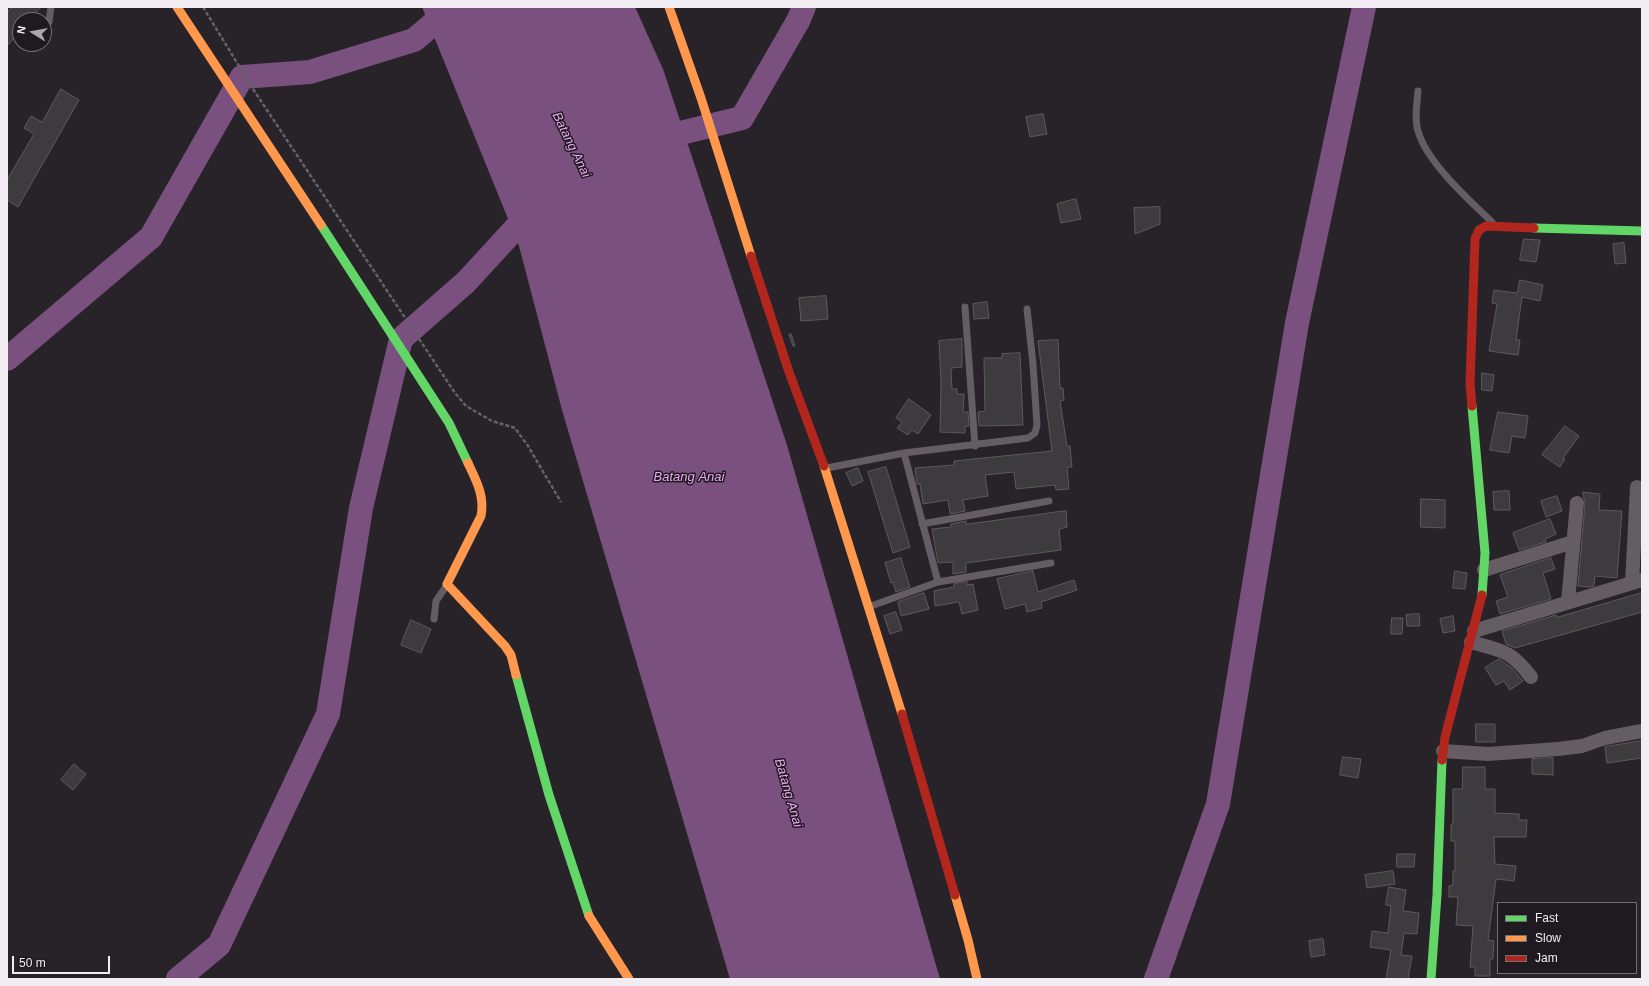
<!DOCTYPE html>
<style>
body{margin:0}
#map{position:relative;width:1649px;height:986px;overflow:hidden;background:#282328;font-family:Arial,sans-serif}
canvas{display:block}
.frame{position:absolute;inset:0;border:8px solid #f1edf2;pointer-events:none}
.legend{position:absolute;left:1497px;top:902px;width:140px;height:72px;box-sizing:border-box;background:#1f1920;border:1px solid #736e74;margin:0;padding:5px 7px;list-style:none;font-size:12px;color:#f1edf2}
.legend li{display:flex;align-items:center;gap:8px;height:20px}
.legend b{width:20px;border:1px solid #736e74}
.north{position:absolute;left:12px;top:12px;width:40px;height:40px;box-sizing:border-box;background:#1f1920;border:1px solid #736e74;border-radius:50%;rotate:281deg;font-size:11px;font-weight:700;line-height:16px;text-align:center;color:#f1edf2}
.north::after{content:'';display:block;margin:auto;width:14px;height:18px;background:#aba6ab;clip-path:polygon(50% 0,100% 100%,50% 72%,0 100%)}
.scale{position:absolute;left:12px;top:956px;width:98px;height:18px;box-sizing:border-box;border:2px solid #f1edf2;border-top:0;padding-left:5px;font-size:12px;line-height:14px;white-space:nowrap;color:#f1edf2;-webkit-text-stroke:3px #1f1920;paint-order:stroke}
</style>
<div id="map">
<canvas width="1649" height="986"></canvas>
<div class="frame"></div>
<ul class="legend">
<li><b style="height:5px;background:#63d668"></b>Fast</li>
<li><b style="height:5px;background:#ff974d"></b>Slow</li>
<li><b style="height:5px;background:#b3261e"></b>Jam</li>
</ul>
<div class="north">N</div>
<div class="scale">50 m</div>
</div>
<script>
const c = document.querySelector('canvas').getContext('2d');
c.lineJoin = 'round';
function fill(path, color) { c.fillStyle = color; c.fill(path, 'evenodd'); }
function trace(path, color, width, dash) { c.strokeStyle = color; c.lineWidth = width; c.lineCap = dash ? 'butt' : 'round'; c.setLineDash(dash || []); c.stroke(path); }
function label(font, color, halo, rows, align = 'center') {
  c.font = font + ' Arial,sans-serif'; c.lineWidth = 3; c.setLineDash([]); c.textBaseline = 'middle'; c.strokeStyle = halo; c.fillStyle = color; for (const [text, x, y, turn = 0] of rows) {
    c.save(); c.translate(x, y); c.rotate((+turn || 0) * Math.PI / 180); c.textAlign = isNaN(turn) ? turn : align; if (halo) c.strokeText(text, 0, 0); c.fillText(text, 0, 0); c.restore();
  }
}
fill(new Path2D(`
 M422,7H635L663,69L787,445L940,979H730L562,410L519,246Z`), '#79507e');
trace(new Path2D(`
 M652,140L742,118L798,21L804,7
 M7,359L151,237L242,77L310,72L414,40L453,7
 M178,979L219,945L328,714L361,508L401,339L466,282L535,207
 M1156,979L1218,804L1297,323L1364,7`), '#79507e', 24);
const building = new Path2D(`
 M12,7H41L29,20H20V31L7,46V13Z
 M61,89L79,100L18,207L7,200V180L34,134L24,128L31,116L42,122Z
 M1043,114L1047,134L1030,137L1026,117Z
 M1076,199L1081,219L1061,223L1057,204Z
 M1160,207V224L1135,234L1134,208Z
 M1524,239L1540,240L1536,262L1520,260Z
 M1624,243L1626,263L1615,264L1613,244Z
 M1520,280L1543,285L1540,301L1522,297L1516,340H1520L1518,355L1489,351L1497,304L1492,303L1494,290L1517,293Z
 M826,296L828,319L801,321L799,298Z
 M987,302L989,318L974,319L973,304Z
 M791,334L795,346H793L789,335Z
 M962,339V367L951,368L952,389H957V394H964L963,412H968L969,426H965V433L940,432L941,382L939,341Z
 M1058,340L1060,388H1063L1064,400L1060,401L1067,446H1070L1072,467H1067L1069,489L1056,490L1055,485L1016,489L1014,472L985,475L988,496L963,500L965,511L950,514L948,500L923,504L920,484H917L915,468L954,465V461L1052,451L1038,341Z
 M1020,353L1023,425L979,426L978,412L985,411L984,358H1002V354Z
 M1482,373L1494,375L1492,391L1482,390Z
 M909,399L931,415L918,434L912,430L908,435L897,428L902,422L896,418Z
 M1498,412L1528,416L1525,438L1512,436L1509,453L1490,450Z
 M1565,426L1579,436L1563,458L1565,459L1560,467L1542,455Z
 M886,467L910,547L893,553L868,472Z
 M858,468L863,481L852,486L846,473Z
 M1509,491L1510,510H1494L1493,492Z
 M1583,492L1600,494L1599,510L1622,511L1617,578L1595,576L1594,586L1590,587L1578,586L1585,504Z
 M1557,496L1562,511L1546,517L1541,501Z
 M1421,499L1445,500V528L1421,527Z
 M1066,511L1067,527L1059,529L1061,550L966,563V572L953,574V562L938,563L932,529L951,527V524L966,521V524Z
 M1550,519L1556,534L1545,539L1546,542L1519,550L1513,533Z
 M901,558L910,587L896,592L893,582L891,583L885,563Z
 M1551,558L1555,569L1543,573L1551,599L1500,614L1496,601L1508,597L1500,575Z
 M1033,571L1038,592L1074,580L1077,590L1041,602L1042,608L1027,612L1025,604L1005,609L997,579Z
 M1455,571L1467,573L1465,589L1453,588Z
 M967,582V585L973,584L978,610L962,614L959,602L935,606L934,591L954,587V584Z
 M924,593L929,609L901,616L898,602Z
 M1642,593V612L1515,648L1506,644L1502,631L1556,615L1557,617Z
 M896,612L902,630L890,634L884,616Z
 M1419,614L1420,626H1407L1406,615Z
 M1453,616L1455,631L1443,633L1440,619Z
 M1392,618H1403L1402,634H1391Z
 M411,620L431,629L421,653L401,645Z
 M1499,659L1512,668L1523,681L1510,690L1504,681L1496,685L1485,668Z
 M1476,724H1495V742H1476Z
 M1642,741V758L1607,763L1605,747Z
 M1343,757L1361,759L1358,778L1340,775Z
 M1553,758V775L1532,774V759Z
 M74,764L86,774L73,790L61,780Z
 M1463,767H1485V789H1495V813L1519,814V820H1527L1526,837H1494L1495,864L1516,866L1514,881L1496,879L1488,940L1494,941L1493,959H1490V976H1475V967H1470L1473,926L1456,925L1458,897H1449V886L1453,885V871H1455V841H1451V824H1453V789H1462Z
 M1397,854H1415L1414,867H1397Z
 M1393,871L1395,884L1367,888L1365,875Z
 M1389,887L1406,890L1403,911L1419,913L1417,934L1404,933L1401,955L1412,956L1408,979H1386L1391,950L1370,947L1372,931L1388,933L1391,906L1386,905Z
 M1323,939L1325,955L1311,957L1309,941Z`);
fill(building, '#3e3b3e');
trace(building, '#5d595d', 1);
trace(new Path2D(`
 M203,7L253,89L455,393L466,406L492,421L515,428L528,446L561,502`), '#666166', 2.5, [4, 2]);
trace(new Path2D(`
 M44,28L49,22L51,7
 M27,45L28,44
 M1418,91C1417,104 1414,121 1419,134C1429,164 1469,200 1492,222
 M965,307L975,446
 M904,453L938,582
 M827,468L904,453L1028,438L1035,433L1037,425L1033,364L1027,309
 M922,524L1049,501
 M871,606L938,582L1051,563
 M434,619L436,601L447,585`), '#645d64', 7);
trace(new Path2D(`
 M1484,570L1573,542
 M1632,583L1637,487
 M1568,602L1577,503
 M1474,631L1642,580
 M1471,642C1502,651 1511,650 1531,677
 M1443,751L1488,754L1558,749L1582,746L1605,738L1642,731`), '#645d64', 14);
trace(new Path2D(`
 M321,225L449,423L468,463
 M1534,228L1642,231
 M1472,406L1485,553L1482,595
 M516,675L549,795L589,916
 M1431,979L1437,895L1442,760`), '#63d668', 9);
trace(new Path2D(`
 M177,7L321,225
 M669,7L701,98L751,256
 M468,463C476,480 485,496 481,516L447,584L505,646L511,655L516,675
 M824,466L902,714
 M955,895L968,940L977,979
 M589,916L629,979`), '#ff974d', 9);
trace(new Path2D(`
 M751,256L789,372L824,466
 M1472,406L1470,384L1475,239L1479,230L1486,226L1534,228
 M902,714L955,895
 M1442,760L1445,737L1482,595`), '#b3261e', 9);
label('italic 13px', '#eba9f3', '#1f1920', [
 ["Batang Anai",571,145,64],
 ["Batang Anai",689,477],
 ["Batang Anai",788,793,74]
]);
</script>
